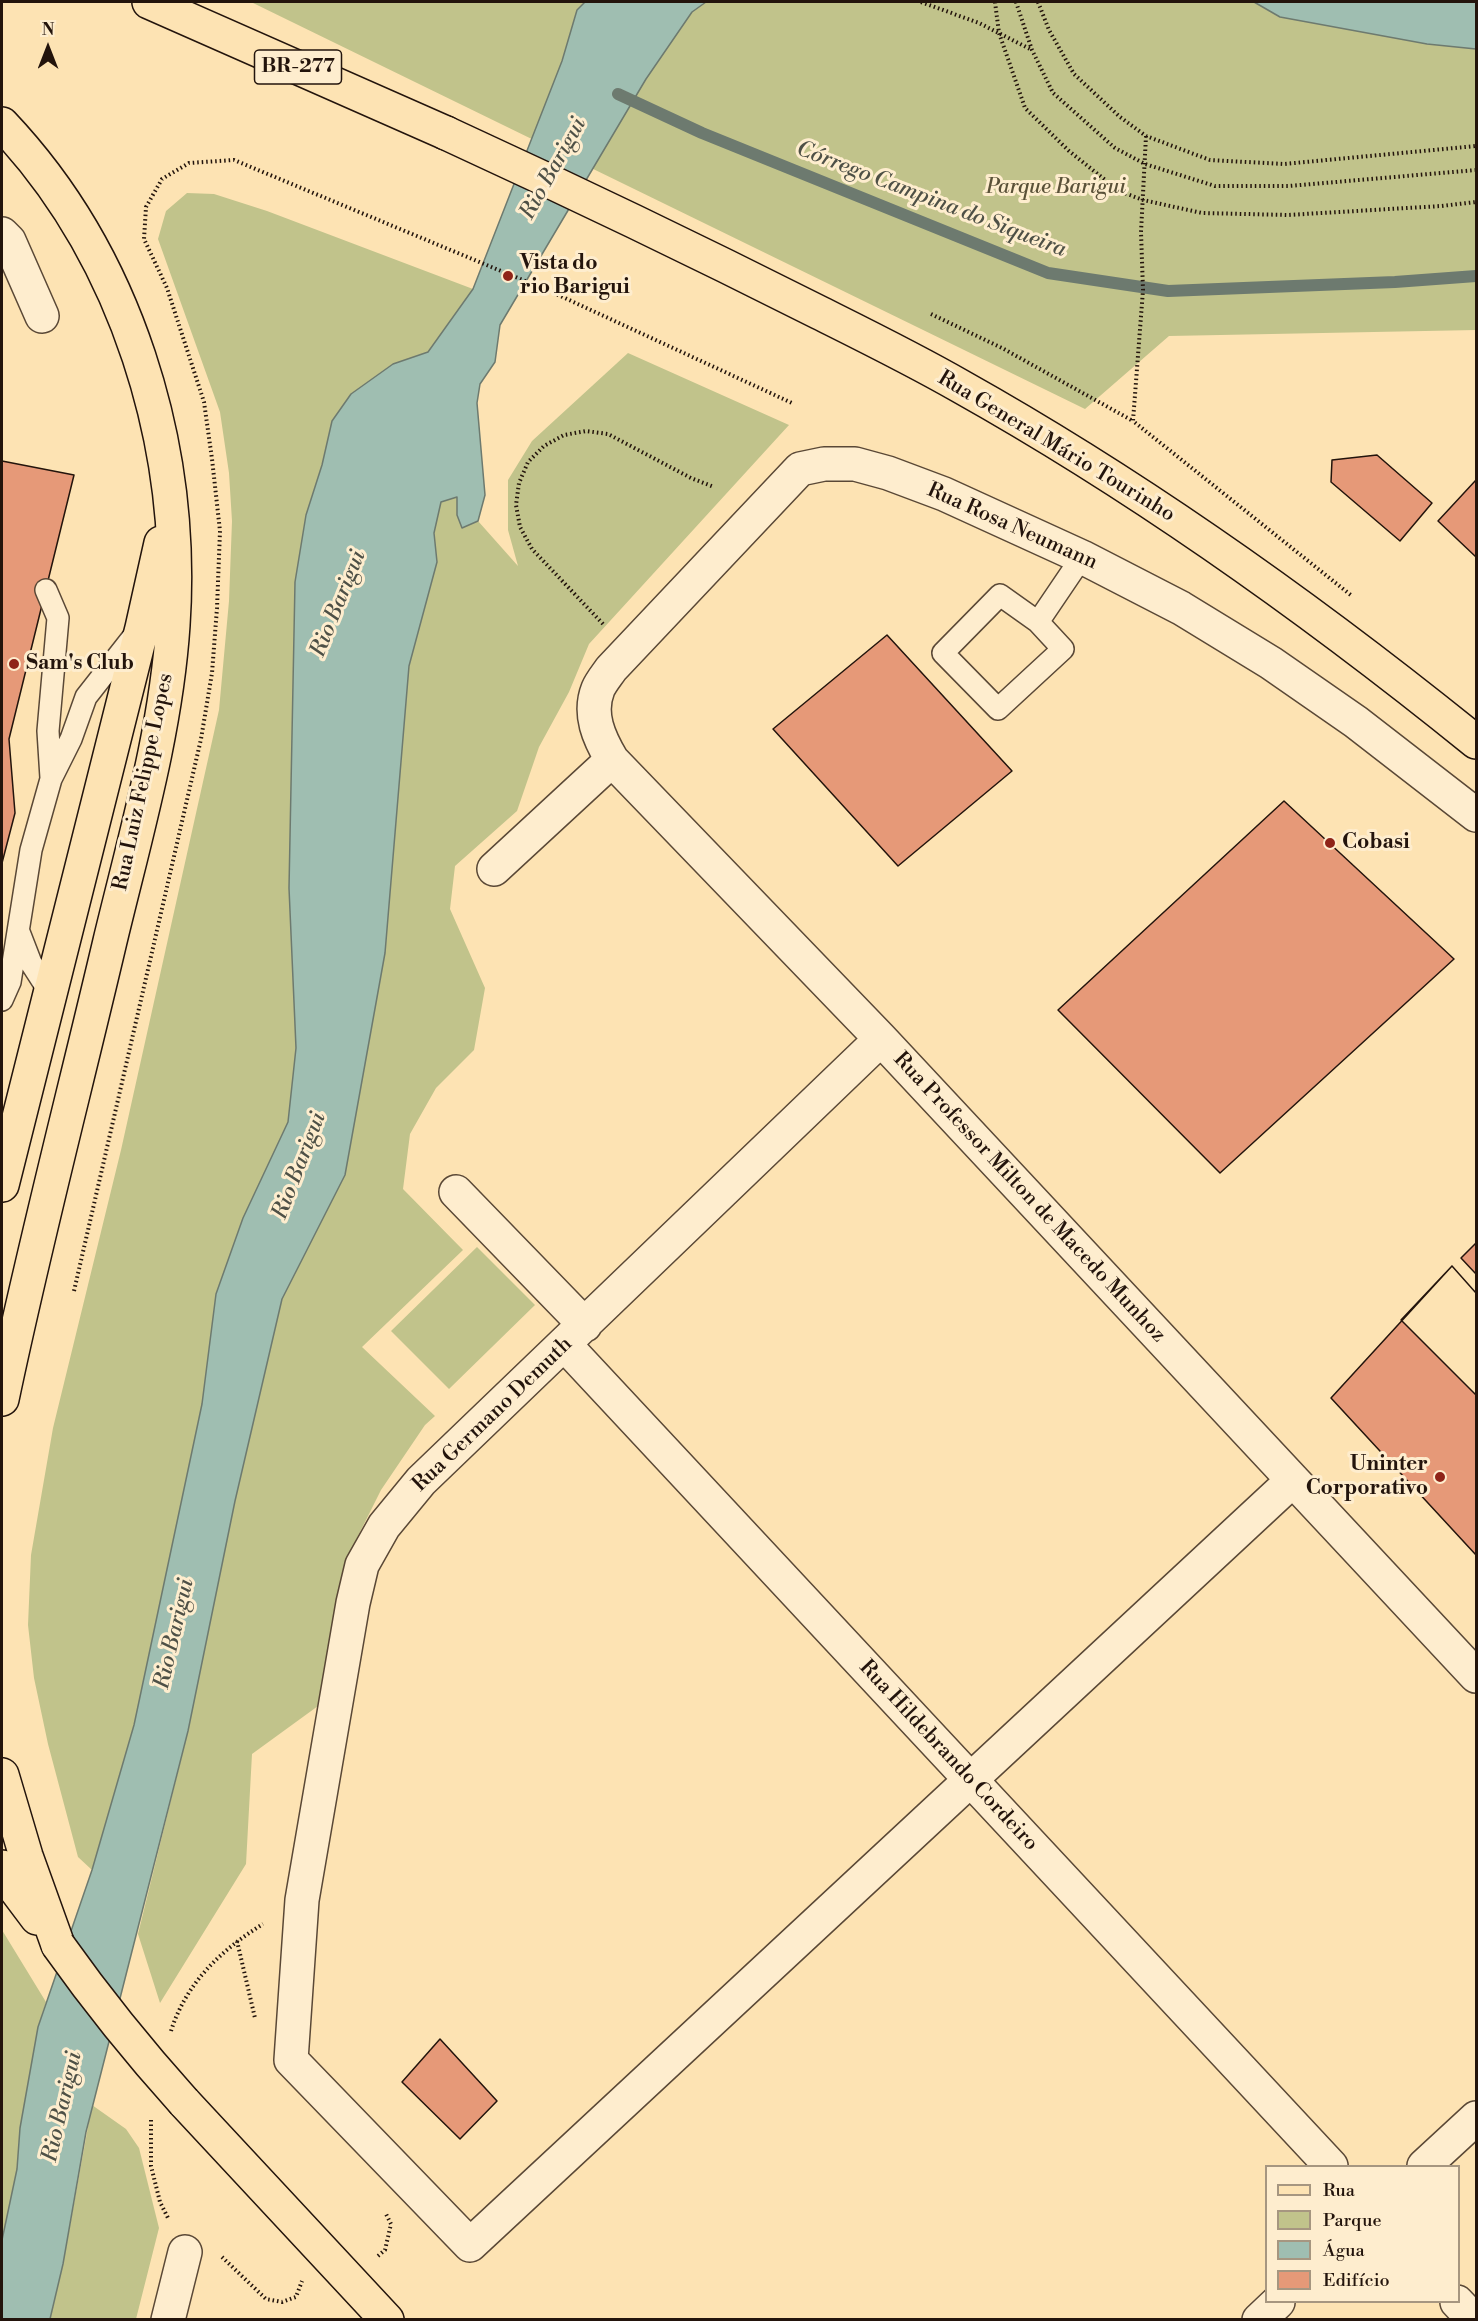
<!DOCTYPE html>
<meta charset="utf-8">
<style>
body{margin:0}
#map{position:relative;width:1478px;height:2321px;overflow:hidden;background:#fde3b3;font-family:"Libre Bodoni",serif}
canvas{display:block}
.frame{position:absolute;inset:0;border:3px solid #23140c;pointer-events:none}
.legend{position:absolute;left:1265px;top:2165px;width:195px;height:138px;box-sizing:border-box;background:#feedce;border:2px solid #a69680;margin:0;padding:8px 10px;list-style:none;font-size:18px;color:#23140c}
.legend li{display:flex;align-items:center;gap:12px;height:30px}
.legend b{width:30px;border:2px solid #a69680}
.north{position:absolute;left:18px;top:18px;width:60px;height:60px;-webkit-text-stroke:4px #feedce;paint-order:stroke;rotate:0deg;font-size:16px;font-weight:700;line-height:24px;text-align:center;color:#23140c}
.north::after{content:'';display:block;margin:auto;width:21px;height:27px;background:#23140c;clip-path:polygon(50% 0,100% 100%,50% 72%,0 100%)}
</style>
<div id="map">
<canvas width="1478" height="2321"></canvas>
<div class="frame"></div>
<ul class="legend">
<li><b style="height:8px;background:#fde3b3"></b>Rua</li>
<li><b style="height:16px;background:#c1c38b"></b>Parque</li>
<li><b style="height:16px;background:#9fbeb1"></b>Água</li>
<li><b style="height:16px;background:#e69978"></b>Edifício</li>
</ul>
<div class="north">N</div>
</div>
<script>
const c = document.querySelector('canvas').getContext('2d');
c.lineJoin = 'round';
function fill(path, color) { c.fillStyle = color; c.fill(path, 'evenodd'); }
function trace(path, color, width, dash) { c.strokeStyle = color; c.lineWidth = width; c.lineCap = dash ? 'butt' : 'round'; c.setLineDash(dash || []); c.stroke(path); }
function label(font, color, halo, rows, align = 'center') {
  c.font = font + ' "Libre Bodoni",serif'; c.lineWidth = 6; c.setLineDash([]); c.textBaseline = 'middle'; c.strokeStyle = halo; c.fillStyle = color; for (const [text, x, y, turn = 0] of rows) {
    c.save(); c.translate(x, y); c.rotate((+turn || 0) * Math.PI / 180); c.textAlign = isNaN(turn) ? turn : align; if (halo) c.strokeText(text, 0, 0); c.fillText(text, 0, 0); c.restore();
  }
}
fill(new Path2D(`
 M251,2H1476V330L1169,336L1085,409Z
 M187,193L214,194L267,211L473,289L428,352L393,364L351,394L332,421L322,465L306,515L295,582L289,888L296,1048L288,1122L243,1218L216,1294L202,1404L134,1725L92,1870L78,1857L48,1744L34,1678L28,1625L31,1555L53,1428L121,1150L219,710L229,601L232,521L229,473L220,412L158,239L166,211Z
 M628,353L789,425L589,644L569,692L539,747L517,811L455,866L450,909L485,988L474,1050L436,1088L410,1134L403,1189L463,1250L362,1347L435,1416L425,1425L381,1490L349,1554L318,1706L252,1754L246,1864L160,2003L138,1934L188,1731L235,1501L282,1299L345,1175L385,953L409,666L437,562L434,533L441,501L457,497V515L462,528L478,521L518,566L508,530V480L532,441Z
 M477,1247L535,1305L449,1389L391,1331Z
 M2,1930L46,2002L38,2027L20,2128L17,2169L2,2240Z
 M92,2105L126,2129L139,2148L159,2228L136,2319L50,2320L63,2264Z`), '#c1c38b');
const water = new Path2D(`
 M585,2H706L692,12L646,79L500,325L495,362L480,384L477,403L485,495L478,521L462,528L457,515V497L441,502L434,533L437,562L409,666L385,953L345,1175L282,1299L235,1501L188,1731L86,2132L63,2264L50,2319L2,2320V2240L17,2169L20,2128L38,2027L92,1870L134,1725L202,1404L216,1294L243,1218L288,1122L296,1048L289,888L295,582L306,515L322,465L332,421L351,394L393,364L428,352L473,289L562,61L577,10Z
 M1254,2H1476V49L1427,44L1280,17Z`);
fill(water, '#9fbeb1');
trace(water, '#6d7a6f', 1.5);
trace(new Path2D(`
 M618,94L702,133L1048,273L1168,291L1395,282L1476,276`), '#6d7a6f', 12);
const building = new Path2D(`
 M1377,455L1432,503L1400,541L1331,482L1332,460Z
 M2,461L74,475L9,739L15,813L2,863Z
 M1476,480V557L1438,521Z
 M887,635L1012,771L898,866L773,729Z
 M1284,801L1454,959L1220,1173L1058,1010Z
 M1476,1243V1274L1461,1258Z
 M1452,1266L1476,1293V1395L1401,1320Z
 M1452,1266L1476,1293V1555L1331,1398Z
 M440,2039L497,2101L460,2139L402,2082Z`);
fill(building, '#e69978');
trace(building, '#23140c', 1.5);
const lane = new Path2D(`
 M46,590L58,618L48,731L51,778
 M1000,595L1038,622L1063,649L998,709L943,653Z
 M1038,622L1082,557
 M19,932L31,963L49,991
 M2,1000L10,982L31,850L51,779L71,739L86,697L137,632`);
const street = new Path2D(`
 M2,234L9,241L42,316
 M1476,815L1356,722L1271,663L1181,608L1082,557L944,494L888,473L855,464H824L800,469L611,669C607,675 601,682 598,689C588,714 599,738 612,760L881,1039L1476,1676
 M494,869L612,760
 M881,1039L421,1481L384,1526L362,1565L353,1603L302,1900L291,2060L470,2245L1293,1480
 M456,1192L585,1325
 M565,1345L1331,2166
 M1424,2166L1476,2118
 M1457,2302L1474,2320
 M168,2320L185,2252
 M1259,2320L1278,2302`);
const primary = new Path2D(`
 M2,124C127,256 185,445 173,625C166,732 135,837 110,941C74,1094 34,1246 2,1399
 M446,133C570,190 693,249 816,311C864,335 913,359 960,386C1142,488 1314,611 1476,742
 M2,1185L142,628L161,543
 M2,1775L26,1856L58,1945
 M2,1867L13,1886L37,1918
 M184,2102L387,2320`);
const highway = new Path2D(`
 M149,2L446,133`);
trace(lane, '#5a4836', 24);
trace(street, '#5a4836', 36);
trace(primary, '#23140c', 36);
trace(highway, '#23140c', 36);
trace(new Path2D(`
 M921,2L979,23L1032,50
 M995,2L999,33L1025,108L1069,151L1119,191L1143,200L1202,213L1288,215L1441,206L1476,202
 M1016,2L1032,50L1053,93L1115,148L1145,164L1215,186H1289L1476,170
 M1038,2L1049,30L1074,74L1120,117L1146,136L1210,160L1284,164L1476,146
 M1146,136L1141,232L1143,290L1133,421L1352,596
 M931,314L1002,348L1133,421
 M603,624L532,549L520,527L516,505L519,483L528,462L544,446L564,435L586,431L608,434L691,478L714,487
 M74,1291L201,739L212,673L217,608L220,531L212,459L204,402L167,288L144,239L146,207L162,179L189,163L234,160L554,293L792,403
 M237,1941L255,2018
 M171,2031C186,1983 221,1950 263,1924
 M151,2120V2166L160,2202L169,2220
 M378,2256L385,2250L391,2224L385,2212
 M222,2257L266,2299L282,2302L296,2297L302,2281`), '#23140c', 4, [1.5, 3]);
trace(lane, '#feedce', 21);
trace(street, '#feedce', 33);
trace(primary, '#fde3b3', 33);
trace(highway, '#fde3b3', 33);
const primaryBridge = new Path2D(`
 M58,1945C97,2000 139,2052 184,2102`);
trace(primaryBridge, '#23140c', 36, []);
trace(primaryBridge, '#fde3b3', 33);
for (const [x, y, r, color] of [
 [508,276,6,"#8f2418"],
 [14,664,6,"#8f2418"],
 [1330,843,6,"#8f2418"],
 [1440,1477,6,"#8f2418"]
]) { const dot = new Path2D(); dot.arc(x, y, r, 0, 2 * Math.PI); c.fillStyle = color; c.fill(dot); trace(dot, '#feedce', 2); }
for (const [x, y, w] of [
 [298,67,87]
]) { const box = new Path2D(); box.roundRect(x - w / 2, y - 17, w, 34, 4.5); c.fillStyle = '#feedce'; c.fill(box); trace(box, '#23140c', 1.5); }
label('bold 20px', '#23140c', null, [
 ["BR-277",298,67]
]);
label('italic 21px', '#5a5138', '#feedce', [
 ["Parque Barigui",1056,188]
]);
label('bold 21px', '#23140c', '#feedce', [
 ["Vista do",520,264],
 ["rio Barigui",520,288],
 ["Sam's Club",26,664],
 ["Cobasi",1342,843],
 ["Uninter",1428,1465,"right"],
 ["Corporativo",1428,1489,"right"]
], 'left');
label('21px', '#23140c', '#feedce', [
 ["Rua General Mário Tourinho",1056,447,31],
 ["Rua Rosa Neumann",1012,527,24],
 ["Rua Luiz Felippe Lopes",144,782,-78],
 ["Rua Professor Milton de Macedo Munhoz",1029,1198,47],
 ["Rua Germano Demuth",493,1415,-44],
 ["Rua Hildebrando Cordeiro",948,1756,47]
]);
label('italic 22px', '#4e5046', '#feedce', [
 ["Rio Barigui",554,169,-61],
 ["Córrego Campina do Siqueira",931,200,21],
 ["Rio Barigui",339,604,-68],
 ["Rio Barigui",300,1166,-69],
 ["Rio Barigui",175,1634,-77],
 ["Rio Barigui",63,2107,-77]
]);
</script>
